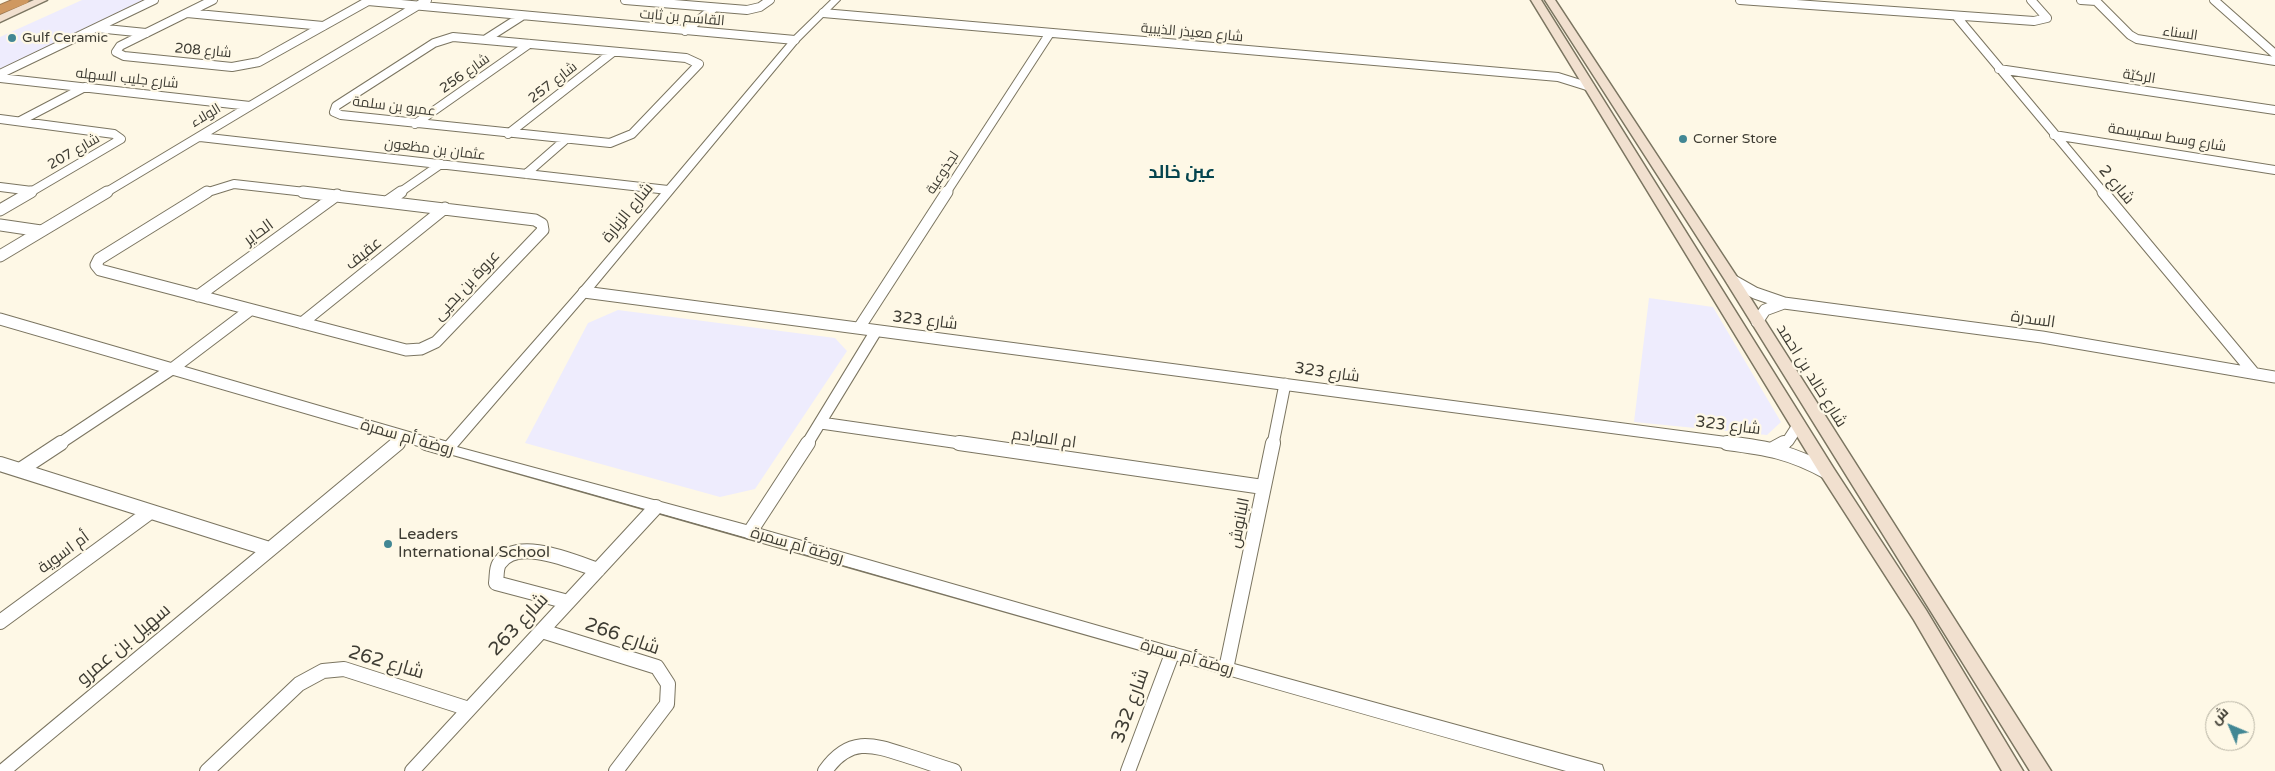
<!DOCTYPE html>
<meta charset="utf-8">
<style>
body{margin:0}
#map{position:relative;width:2275px;height:771px;overflow:hidden;background:#fef8e6;font-family:"Varela Round",Cairo,sans-serif}
canvas{display:block}
.north{position:absolute;left:2205px;top:701px;width:50px;height:50px;box-sizing:border-box;background:#fef8e6;border:1px solid #b1ad9e;border-radius:50%;rotate:315deg;font-size:14px;font-weight:700;line-height:20px;text-align:center;color:#3e3c33}
.north::after{content:'';display:block;margin:auto;width:18px;height:22px;background:#428794;clip-path:polygon(50% 0,100% 100%,50% 72%,0 100%)}
</style>
<div id="map">
<canvas width="2275" height="771"></canvas>
<div class="north">ش</div>
</div>
<script>
const c = document.querySelector('canvas').getContext('2d');
c.lineJoin = 'round';
function fill(path, color) { c.fillStyle = color; c.fill(path, 'evenodd'); }
function trace(path, color, width, dash) { c.strokeStyle = color; c.lineWidth = width; c.lineCap = dash ? 'butt' : 'round'; c.setLineDash(dash || []); c.stroke(path); }
function label(font, color, halo, rows, align = 'center') {
  c.font = font + ' "Varela Round",Cairo,sans-serif'; c.lineWidth = 4.5; c.setLineDash([]); c.textBaseline = 'middle'; c.strokeStyle = halo; c.fillStyle = color; for (const [text, x, y, turn = 0] of rows) {
    c.save(); c.translate(x, y); c.rotate((+turn || 0) * Math.PI / 180); c.textAlign = isNaN(turn) ? turn : align; if (halo) c.strokeText(text, 0, 0); c.fillText(text, 0, 0); c.restore();
  }
}
fill(new Path2D(`
 M82,0H148L0,71V37Z
 M1649,298L1713,307L1781,422L1767,435L1634,422Z
 M618,310L835,338L847,351L755,489L720,497L525,443L588,323Z`), '#eeecfd');
const minorFar2 = new Path2D(`
 M213,0L120,46L116,52L124,56L232,67L259,62L370,0
 M625,0L747,10L760,7L770,0
 M1740,0L2034,21L2047,18L2031,0
 M2081,0L2096,1
 M2095,0L2130,35L2137,39L2275,61
 M2214,0L2275,54
 M368,1L795,40
 M187,13L323,26
 M823,13L1558,77L1590,87
 M1956,16L2104,193
 M96,28L146,33
 M685,31L714,8
 M453,37L686,58L699,64L632,134L610,143L341,115L334,112L336,106L434,43Z
 M486,39L522,16
 M1999,69L2275,110
 M0,74L154,0
 M0,78L250,106
 M0,119L114,134L121,139L29,193
 M20,121L85,87
 M415,124L529,44
 M508,134L613,52
 M2054,135L2275,170
 M200,137L668,190
 M526,174L565,140
 M0,187L32,191
 M105,193L427,0
 M205,193L234,184L314,193
 M399,193L441,164
 M946,193L1050,33`);
const minorFar1 = new Path2D(`
 M207,192L99,259L96,265L100,270L406,350L421,349L436,342L543,230L542,224L535,220L303,192
 M2103,192L2253,372
 M388,201L401,192
 M0,210L31,192
 M0,225L41,231
 M0,256L107,192
 M1732,280L1755,293L1784,303L2042,337L2275,377
 M584,292L1737,444
 M198,296L337,195
 M0,319L431,444
 M1757,322L1765,310L1784,303
 M302,323L445,208
 M859,328L947,192
 M821,423L967,444
 M59,444L172,369L250,310
 M396,444L405,437
 M807,444L876,331
 M1273,444L1285,384
 M1782,444L1788,441L1799,424`);
const minor = new Path2D(`
 M426,443L447,449
 M959,443L1263,487
 M1727,443C1767,448 1791,452 1827,472
 M1773,449L1784,443
 M0,464L269,549
 M20,470L61,443
 M750,532L808,443
 M568,602L496,583C497,577 496,569 499,564C516,536 574,562 598,570
 M0,622L150,512
 M542,631L657,667L668,684L667,704L616,771
 M1226,669L1273,443
 M3,771L398,443
 M207,771L299,684L323,671L344,669L469,709
 M412,771L656,507
 M825,771C849,737 871,744 905,755C921,760 938,766 954,771
 M1128,771L1172,654`);
const tertiary = new Path2D(`
 M831,0H840L798,42L588,295L457,447L750,526L1172,647L1595,763L1602,765L1604,771H1566C1191,666 817,556 442,452L440,449L442,446L580,289L792,38Z`);
const secondary = new Path2D(`
 M34,0H47L0,22V15Z
 M1531,0H1541L1834,469L1926,610L2023,771H2002L1914,620L1822,477Z
 M1545,0H1555L1739,280L2051,771H2030L1725,280Z`);
const motorway = new Path2D(`
 M12,0H29L27,3L0,14V5Z`);
trace(minorFar2, '#7b7561', 10);
trace(minorFar1, '#7b7561', 13);
trace(minor, '#7b7561', 16);
trace(tertiary, '#7b7561', 2);
trace(secondary, '#7b7561', 3);
trace(motorway, '#9c7850', 2);
trace(minorFar2, '#fff', 8);
trace(minorFar1, '#fff', 11);
trace(minor, '#fff', 14);
fill(tertiary, '#fff');
fill(secondary, '#f1e0cf');
fill(motorway, '#cf9860');
for (const [x, y, r, color] of [
 [12,38,5,"#428794"],
 [1683,139,5,"#428794"],
 [388,544,5,"#428794"]
]) { const dot = new Path2D(); dot.arc(x, y, r, 0, 2 * Math.PI); c.fillStyle = color; c.fill(dot); trace(dot, '#fef8e6', 2); }
label('14px', '#3e3c33', '#fef8e6', [
 ["القاسم بن ثابت",682,18,5],
 ["شارع معيذر الذيبية",1192,33,5],
 ["السناء",2180,34,8],
 ["شارع 208",203,51,5],
 ["شارع 256",465,74,-35],
 ["الركيّة",2139,77,9],
 ["شارع جليب السهله",127,79,6],
 ["شارع 257",553,83,-38],
 ["عمرو بن سلمة",394,107,7],
 ["الولاء",206,116,-31],
 ["شارع وسط سميسمة",2167,138,9],
 ["عثمان بن مظعون",435,150,7],
 ["شارع 207",74,152,-30],
 ["لجذوعية",943,173,-57]
]);
label('14px', '#3e3c33', '#fef8e6', [
 ["Gulf Ceramic",22,38],
 ["Corner Store",1693,139]
], 'left');
label('16px', '#3e3c33', '#fef8e6', [
 ["شارع 2",2116,185,50],
 ["شارع الزبارة",628,213,-51],
 ["الحاير",259,233,-36],
 ["عقيف",364,254,-39],
 ["عروة بن يحيى",467,286,-47],
 ["السدرة",2033,320,8],
 ["شارع 323",925,321,7],
 ["شارع 323",1327,373,8],
 ["شارع خالد بن احمد",1811,376,58],
 ["شارع 323",1728,426,7],
 ["روضة أم سمرة",407,438,16],
 ["ام المرادم",1044,439,8],
 ["البانوش",1240,523,-79],
 ["روضة أم سمرة",797,546,16],
 ["أم اسوية",64,553,-36],
 ["روضة أم سمرة",1187,658,16]
]);
label('16px', '#3e3c33', '#fef8e6', [
 ["Leaders",398,535],
 ["International School",398,553]
], 'left');
label('bold 18px', '#06454f', '#fef8e6', [
 ["عين خالد",1182,173]
]);
label('19px', '#3e3c33', '#fef8e6', [
 ["شارع 263",519,625,-47],
 ["شارع 266",622,637,19],
 ["سهيل بن عمرو",124,645,-40],
 ["شارع 262",386,663,16],
 ["شارع 332",1131,706,-70]
]);
</script>
